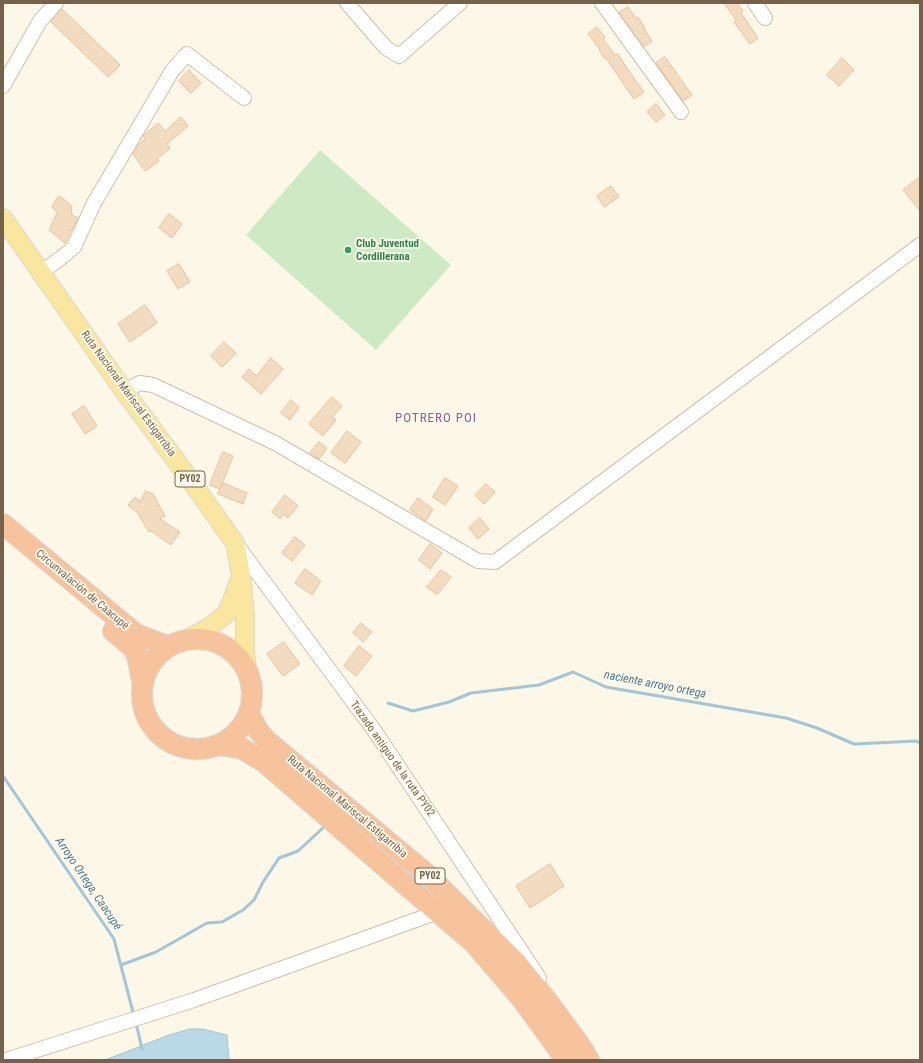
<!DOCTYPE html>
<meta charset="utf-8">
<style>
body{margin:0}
#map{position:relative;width:923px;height:1063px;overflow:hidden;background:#fcf7e6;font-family:"Roboto Condensed",sans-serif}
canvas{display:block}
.frame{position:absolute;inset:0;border:4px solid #76614b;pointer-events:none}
</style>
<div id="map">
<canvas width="923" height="1063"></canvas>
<div class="frame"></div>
</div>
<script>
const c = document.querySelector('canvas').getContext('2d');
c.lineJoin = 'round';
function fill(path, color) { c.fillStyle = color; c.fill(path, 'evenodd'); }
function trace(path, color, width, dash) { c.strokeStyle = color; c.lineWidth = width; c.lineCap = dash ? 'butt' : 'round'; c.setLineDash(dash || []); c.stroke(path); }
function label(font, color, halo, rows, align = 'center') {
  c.font = font + ' "Roboto Condensed",sans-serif'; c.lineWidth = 3.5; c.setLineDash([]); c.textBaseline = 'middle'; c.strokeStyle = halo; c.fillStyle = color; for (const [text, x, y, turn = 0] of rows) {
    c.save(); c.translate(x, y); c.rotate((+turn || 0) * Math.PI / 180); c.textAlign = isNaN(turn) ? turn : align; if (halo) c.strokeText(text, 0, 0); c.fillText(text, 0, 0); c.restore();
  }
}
fill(new Path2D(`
 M320,150L451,265L376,350L246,235Z`), '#ceeac4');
const water = new Path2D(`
 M190,1029H203L227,1035L229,1060H105L169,1035Z`);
fill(water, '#bad9e6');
trace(water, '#a1c6d8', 1);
trace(new Path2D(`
 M388,703L413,711L449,702L471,693L539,685L573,672L606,687L786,718L817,728L854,744L916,741L920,743
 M3,776L114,939L134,1016
 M121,965L156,952L207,923L222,922L243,910L254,900L263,882L279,858L298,851L325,826
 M136,1023L142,1049`), '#a1c6d8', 3);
const building = new Path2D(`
 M724,3H737L743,11L741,13L758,38L750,44L734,22L736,20Z
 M628,7L636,18L638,17L645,28L644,29L652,41L644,47L619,13Z
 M62,9L120,65L108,77L51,22Z
 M597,27L605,37L603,39L615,55L618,54L628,70L644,92L634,99L606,58L605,59L599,50L600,49L588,34Z
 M665,57L692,95L683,101L656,63Z
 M842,58L854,70L839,86L827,75Z
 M189,70L201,83L191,93L179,81Z
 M656,104L665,115L656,122L647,112Z
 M181,117L188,126L167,144L170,148L157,159L159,161L145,171L133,154L139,144L145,139L143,136L158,123L165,131Z
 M920,177V211L903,190Z
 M611,186L619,197L604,207L597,196Z
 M59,196L71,205L72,215L78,218L65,243L49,230L57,213L52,207Z
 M169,214L182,224L172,238L159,228Z
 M179,264L190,282L178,289L167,271Z
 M145,305L157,323L130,342L118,324Z
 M224,342L236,353L222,367L211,356Z
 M271,358L283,369L261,394L242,377L249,369L256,376Z
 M332,397L342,406L332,417L336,420L323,436L309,424Z
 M291,400L299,407L290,420L281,413Z
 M84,406L97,426L85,434L72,414Z
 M347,431L361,442L345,463L331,453Z
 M319,442L327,448L319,459L310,453Z
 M223,452L233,456L220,489L210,485Z
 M445,478L458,486L445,505L433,497Z
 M223,483L247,493L243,504L218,494Z
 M486,484L495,492L484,504L475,495Z
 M146,491L153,494L165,516L160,519L180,532L171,545L151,531L149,532L137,512L128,505L135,497L140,501Z
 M285,495L298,506L288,518L283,514L280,519L272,512Z
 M418,498L433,509L426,521L410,510Z
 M480,518L489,529L478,539L469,528Z
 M295,537L305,545L292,561L282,553Z
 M430,544L442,553L430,569L419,560Z
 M305,569L321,581L312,595L295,583Z
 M441,570L451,577L437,595L427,587Z
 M361,623L372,632L363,642L353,633Z
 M284,642L300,664L283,676L267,654Z
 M359,646L372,656L356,676L344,666Z
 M550,864L564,886L530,908L516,886Z`);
fill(building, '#f2dbbe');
trace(building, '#e4c49e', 1);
const minor = new Path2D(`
 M347,3L386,48L399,56L460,3
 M602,3L681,112
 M755,3L765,18
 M3,86L40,21L56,3
 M41,272L61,258L74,247L94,203L172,71L187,54L244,98
 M124,391L140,383L153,385L275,443L478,561L495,562L920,245
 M236,544L374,730L539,978
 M6,1060L194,1000L438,912`);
const major = new Path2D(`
 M3,218L124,391L183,470L235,543L241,575L245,615V652L247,669
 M190,638L211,626L227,613L240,579`);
const highway = new Path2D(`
 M3,524L136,634L167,646
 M113,631L133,648L137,656L142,681
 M142 694a55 55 0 1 1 110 0a55 55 0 1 1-110 0Z
 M249,714L258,730L266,740L428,875L516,962L549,1003L580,1045L589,1060
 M218,745L241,748L264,762L414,892L473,942L521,998L566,1060`);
trace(minor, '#cec0ac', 16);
trace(major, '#dbd6d0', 20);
trace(highway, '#dbd6d0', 22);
trace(minor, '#fff', 14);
trace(major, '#fae79f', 18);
trace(highway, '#f6c39d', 20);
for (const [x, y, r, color] of [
 [348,250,4,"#2e9e5b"]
]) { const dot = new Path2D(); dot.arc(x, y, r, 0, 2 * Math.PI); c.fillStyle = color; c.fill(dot); trace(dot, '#fffbed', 1.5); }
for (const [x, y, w] of [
 [190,479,30],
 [430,876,30]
]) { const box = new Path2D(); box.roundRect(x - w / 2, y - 8, w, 16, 3); c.fillStyle = '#fffbed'; c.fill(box); trace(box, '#76614b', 1); }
label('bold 10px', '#76614b', null, [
 ["PY02",190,479],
 ["PY02",430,876]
]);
label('bold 11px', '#27864d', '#fffbed', [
 ["Club Juventud",356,244],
 ["Cordillerana",356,257]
], 'left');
label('11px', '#76614b', '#fffbed', [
 ["Ruta Nacional Mariscal Estigarribia",128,394,54],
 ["Circunvalación de Caacupé",82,590,40],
 ["Trazado antiguo de la ruta PY02",392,759,55],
 ["Ruta Nacional Mariscal Estigarribia",347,807,40]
]);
label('italic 12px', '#477890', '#fffbed', [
 ["naciente arroyo ortega",655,685,11],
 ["Arroyo Ortega, Caacupé",88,884,56]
]);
c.letterSpacing = '1px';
label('13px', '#8a6292', '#fffbed', [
 ["POTRERO POI",436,419]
]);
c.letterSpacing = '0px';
</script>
